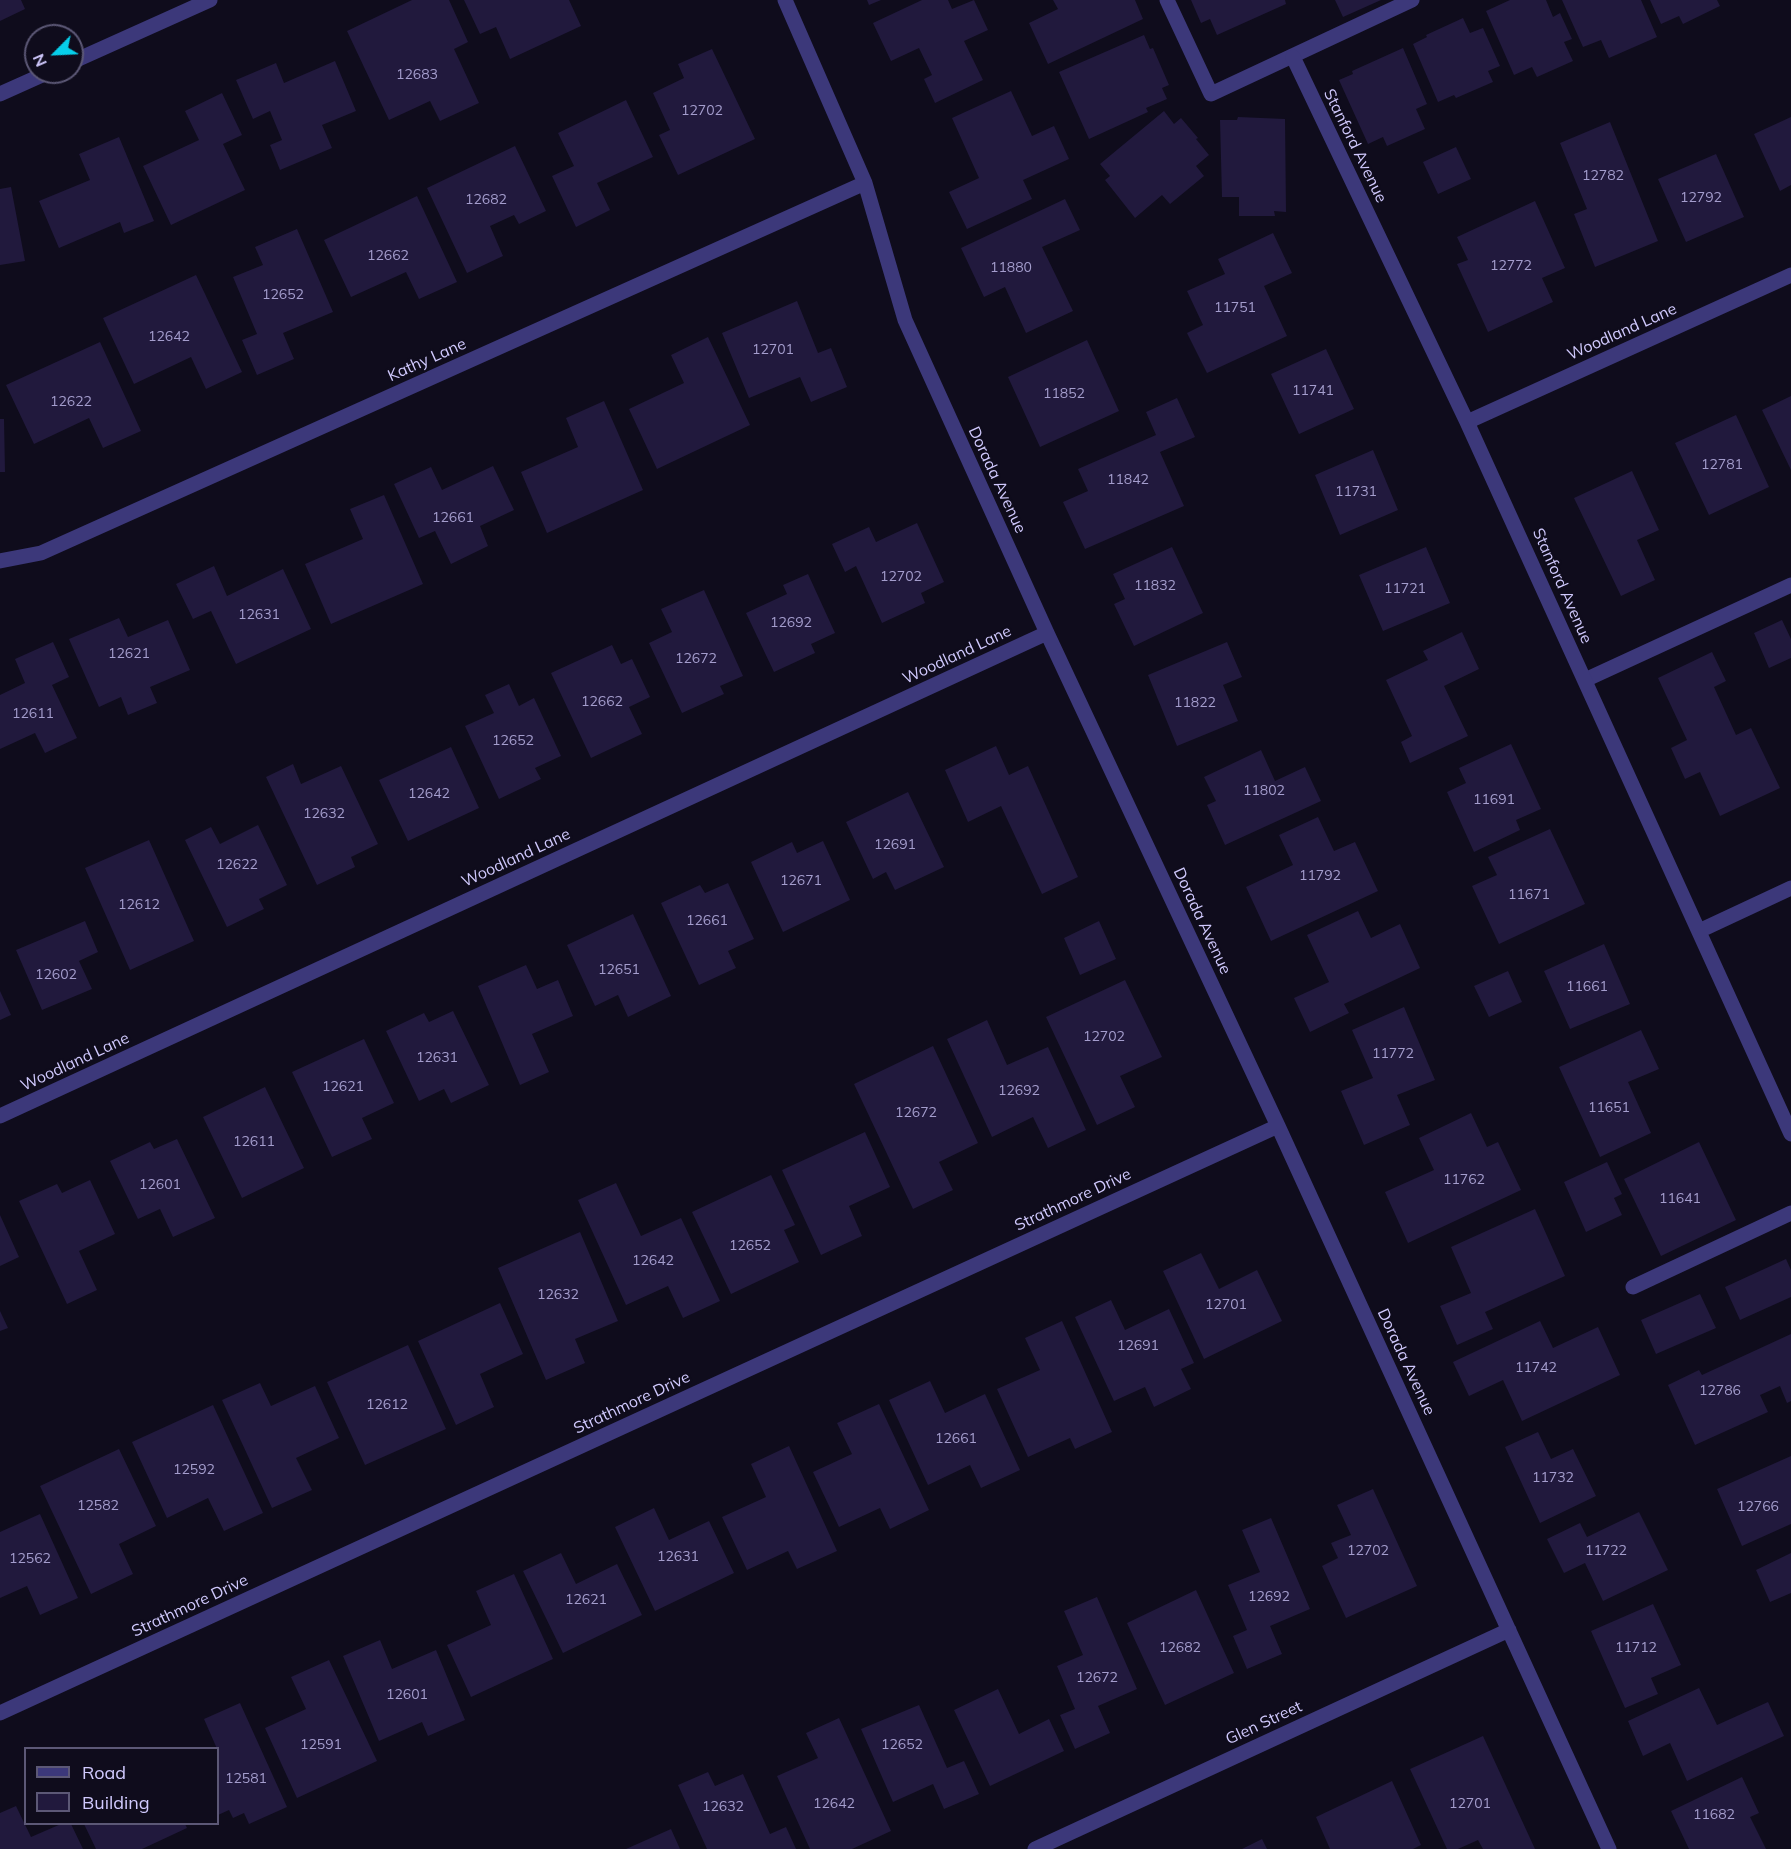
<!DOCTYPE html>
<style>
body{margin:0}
#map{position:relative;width:1791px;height:1849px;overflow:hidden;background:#0f0c1c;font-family:Mulish,sans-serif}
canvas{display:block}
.legend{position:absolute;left:24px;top:1747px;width:195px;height:78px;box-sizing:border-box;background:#0f0c1c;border:2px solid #5c5876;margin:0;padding:8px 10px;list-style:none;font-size:18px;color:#d0c9fd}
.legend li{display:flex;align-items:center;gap:12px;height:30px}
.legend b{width:30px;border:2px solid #5c5876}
.north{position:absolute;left:24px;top:24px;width:60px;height:60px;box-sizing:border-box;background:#0f0c1c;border:2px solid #5c5876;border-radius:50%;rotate:246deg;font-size:16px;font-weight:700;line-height:24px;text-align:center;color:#d0c9fd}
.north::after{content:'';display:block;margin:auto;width:21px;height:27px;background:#07cfeb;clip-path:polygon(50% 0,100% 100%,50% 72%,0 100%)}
</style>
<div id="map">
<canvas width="1791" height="1849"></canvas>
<ul class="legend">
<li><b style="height:8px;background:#3c387a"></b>Road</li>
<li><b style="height:16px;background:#21193d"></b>Building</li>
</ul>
<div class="north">N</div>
</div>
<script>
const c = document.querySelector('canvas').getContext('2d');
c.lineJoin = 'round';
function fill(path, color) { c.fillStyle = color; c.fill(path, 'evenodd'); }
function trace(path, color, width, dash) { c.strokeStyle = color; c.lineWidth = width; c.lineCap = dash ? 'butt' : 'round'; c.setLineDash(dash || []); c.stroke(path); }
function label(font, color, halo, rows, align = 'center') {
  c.font = font + ' Mulish,sans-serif'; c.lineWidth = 4.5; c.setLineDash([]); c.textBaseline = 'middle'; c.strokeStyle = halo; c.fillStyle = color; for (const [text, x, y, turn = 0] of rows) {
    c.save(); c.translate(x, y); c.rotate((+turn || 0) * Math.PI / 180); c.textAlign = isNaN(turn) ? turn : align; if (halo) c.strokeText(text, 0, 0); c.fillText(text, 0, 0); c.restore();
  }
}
fill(new Path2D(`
 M0,0H21L25,9L0,21Z
 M412,0H449L468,42L454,49L479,103L440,121L430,101L389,120L347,31Z
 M464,0H569L581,26L510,59L496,27L480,34Z
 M867,0H881L869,5Z
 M922,0H948L952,9L974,0L988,30L964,41L983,80L935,103L924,79L932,75L919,48L891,61L873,23Z
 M1053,0H1135L1143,19L1048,64L1029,23L1058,9Z
 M1191,0H1285L1286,4L1217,35L1210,19L1201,23Z
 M1335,0H1381L1343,17Z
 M1510,0H1546L1553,17L1560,13L1572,39L1564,42L1573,61L1537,77L1532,67L1514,75L1486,11Z
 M1562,0H1641L1657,37L1609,58L1601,40L1583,47Z
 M1650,0H1717L1720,6L1683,24L1679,16L1661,24Z
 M1463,18L1470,33L1483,28L1500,66L1488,71L1493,82L1456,98L1454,95L1438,102L1413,44L1427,37L1426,35Z
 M1144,35L1150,49L1153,48L1169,85L1162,88L1167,99L1146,108L1148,112L1089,139L1059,72Z
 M1403,48L1427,104L1416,109L1425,129L1387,146L1383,137L1368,144L1339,80L1353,74L1352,71Z
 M712,49L755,139L678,175L659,135L670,130L653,93L684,78L678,64Z
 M335,61L356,111L322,125L332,148L280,170L270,145L282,140L270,111L253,119L236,80L276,63L284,83Z
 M1011,91L1032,136L1054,126L1069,159L1023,180L1032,199L967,229L949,192L979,178L952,118Z
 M222,93L242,135L223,144L245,190L171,225L143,166L199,140L185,111Z
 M626,100L653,157L597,183L610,210L576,227L552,176L574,166L558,133Z
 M1164,111L1174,124L1181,118L1198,138L1196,139L1209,155L1196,166L1204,176L1170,204L1162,195L1135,218L1105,180L1110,176L1100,164Z
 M1238,117L1285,119L1286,212L1274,211L1275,216H1239V197H1222L1220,120H1237Z
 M1791,117V185L1780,191L1754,134Z
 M1610,122L1658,241L1595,267L1574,214L1587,209L1560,143Z
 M119,137L154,221L124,233L120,222L59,248L39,201L90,180L79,154Z
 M515,146L546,211L519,224L514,215L490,226L503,256L467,273L427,188Z
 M1456,147L1471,179L1438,194L1423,162Z
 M1716,154L1744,217L1686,242L1658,179Z
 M11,187L25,261L0,265V189Z
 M417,196L457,282L419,299L406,272L351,297L324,240Z
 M1065,199L1080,230L1042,247L1073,311L1026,333L1005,287L984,297L961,248Z
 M1535,201L1565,268L1542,278L1553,302L1488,332L1457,264L1468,260L1457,237Z
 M297,229L333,312L283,333L294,359L257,375L242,340L257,334L233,277L263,265L255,247Z
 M1273,233L1292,273L1264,286L1287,336L1207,373L1187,333L1203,325L1187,291L1225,274L1218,259Z
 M196,275L242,372L206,389L191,357L134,384L103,318Z
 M797,301L818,353L831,348L847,387L811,402L800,377L749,398L722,333Z
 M708,337L750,425L657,469L629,409L684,383L671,355Z
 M1087,340L1119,411L1040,447L1008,377Z
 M100,342L141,431L103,448L89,418L34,444L6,385Z
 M1326,349L1354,409L1299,434L1271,374Z
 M1791,396V470L1762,410Z
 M1177,398L1195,437L1160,452L1184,506L1085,549L1063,502L1088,491L1078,469L1156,435L1146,412Z
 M604,401L643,490L547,533L521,472L578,447L566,418Z
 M1736,415L1769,487L1709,515L1675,443Z
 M0,419H4L5,472H0Z
 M1373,450L1398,510L1340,535L1315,475Z
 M493,466L514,510L480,526L488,546L451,564L435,531L419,538L394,484L431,467L442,490Z
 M1632,471L1659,530L1637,540L1655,580L1621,596L1574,498Z
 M384,495L423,584L331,624L305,564L363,539L350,509Z
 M917,523L944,582L921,593L925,603L882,623L856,566L845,572L832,544L869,527L876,542Z
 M1172,547L1203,613L1134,646L1114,604L1125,599L1113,574Z
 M1426,547L1450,603L1383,631L1359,575Z
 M214,566L227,596L283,569L311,629L236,664L211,611L193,619L176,584Z
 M808,574L835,633L811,644L815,653L774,672L746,613L787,594L783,585Z
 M704,590L743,676L720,686L724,694L682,713L649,643L672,632L661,609Z
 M119,618L128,637L168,620L190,670L150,687L157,703L128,715L121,697L99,707L69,639Z
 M1782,620L1791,639V658L1769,668L1754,633Z
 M1462,632L1479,669L1444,686L1468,736L1410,763L1401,742L1412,736L1386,680L1428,660L1423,651Z
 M53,642L69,677L52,685L77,738L45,753L35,733L0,749V695L25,683L15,659Z
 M1227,642L1242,677L1223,685L1238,721L1177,746L1148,675Z
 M612,645L621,664L632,659L650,697L629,707L642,734L591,758L551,673Z
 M1712,652L1726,681L1714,687L1736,735L1751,728L1780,788L1720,816L1700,772L1685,779L1671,748L1687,740L1658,678Z
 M509,684L519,706L534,698L561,756L535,768L541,779L499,799L465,726L494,713L485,695Z
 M1511,744L1541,809L1516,820L1520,830L1474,852L1447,792L1466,783L1459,768Z
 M996,746L1009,775L1028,766L1078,877L1042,894L1001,806L968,822L945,770Z
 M451,747L479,808L408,841L379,780Z
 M1261,750L1275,781L1305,767L1321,801L1225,845L1207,805L1216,801L1204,777Z
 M293,764L301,784L341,766L378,844L351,857L355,867L317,885L266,777Z
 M908,792L944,867L895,890L886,872L873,879L846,822Z
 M1318,817L1334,851L1355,842L1378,891L1271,941L1246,887L1293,865L1279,835Z
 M258,825L287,885L259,899L264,909L227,927L185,840L211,827L220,844Z
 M1550,829L1585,904L1499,944L1472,886L1497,875L1488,857Z
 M149,840L194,941L130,970L85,868Z
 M823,841L850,900L783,932L751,862L792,842L797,853Z
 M728,883L754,939L728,951L736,968L699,985L661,903L700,885L705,893Z
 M1358,911L1371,938L1400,924L1420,968L1344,1004L1349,1013L1310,1032L1294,998L1329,982L1307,935Z
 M633,914L671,996L628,1017L618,995L595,1006L567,945Z
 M85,921L98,952L79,961L92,989L42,1010L16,950Z
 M1099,921L1116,959L1080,975L1064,938Z
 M1604,944L1630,1004L1570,1029L1544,971Z
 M526,965L537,989L558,980L573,1016L532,1034L549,1072L520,1085L478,986Z
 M1508,971L1522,1002L1489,1017L1474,986Z
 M1125,980L1162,1057L1120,1076L1135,1107L1097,1125L1046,1017Z
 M0,991L11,1015L0,1020Z
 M1404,1007L1435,1080L1397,1095L1410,1125L1364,1145L1341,1091L1373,1078L1352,1030Z
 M453,1011L489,1085L451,1103L444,1089L419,1101L386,1031L424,1013L429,1022Z
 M987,1020L1007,1065L1048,1047L1086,1130L1048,1148L1033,1117L992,1137L947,1039Z
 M1641,1030L1659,1069L1628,1082L1651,1133L1600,1157L1559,1067Z
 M364,1039L394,1103L362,1118L372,1139L332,1157L292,1072Z
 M933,1046L978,1143L939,1162L953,1190L913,1209L854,1084Z
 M265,1087L304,1168L242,1198L203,1117Z
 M1471,1113L1487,1147L1498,1142L1521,1190L1408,1243L1385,1192L1434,1170L1419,1138Z
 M865,1132L890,1187L849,1206L862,1236L821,1255L782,1170Z
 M177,1139L215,1218L173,1237L160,1209L138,1219L110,1161L150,1142L154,1149Z
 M1699,1142L1736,1220L1661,1256L1624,1179Z
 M1607,1162L1622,1194L1614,1198L1622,1215L1586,1232L1564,1182Z
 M771,1175L795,1225L784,1230L799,1262L731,1294L692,1212Z
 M90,1180L115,1234L79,1251L97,1290L67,1304L19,1201L57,1184L62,1193Z
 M616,1183L641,1236L681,1218L720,1301L683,1318L668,1286L626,1305L578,1200Z
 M1535,1209L1565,1276L1485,1312L1493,1329L1457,1345L1440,1306L1471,1293L1451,1247Z
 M0,1215L19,1257L0,1266Z
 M580,1232L618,1321L575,1339L585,1363L546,1380L498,1268Z
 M1201,1253L1219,1289L1257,1270L1282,1321L1204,1359L1163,1271Z
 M1786,1259L1791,1270V1297L1740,1320L1725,1287Z
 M1700,1294L1716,1328L1656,1354L1641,1320Z
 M1111,1300L1125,1330L1169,1309L1194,1363L1181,1369L1191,1389L1154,1407L1145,1387L1114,1401L1075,1317Z
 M500,1303L523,1354L480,1374L494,1407L456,1425L418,1341Z
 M0,1311L8,1328L0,1331Z
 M1062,1321L1112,1432L1075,1449L1070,1438L1028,1457L997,1389L1040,1370L1025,1338Z
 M1540,1321L1553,1348L1598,1327L1620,1375L1522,1421L1503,1380L1469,1396L1453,1362Z
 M1791,1334V1401L1787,1403L1780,1386L1760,1395L1768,1412L1695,1445L1668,1385L1699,1370L1702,1375Z
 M408,1345L446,1429L365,1465L327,1382Z
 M930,1381L945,1413L985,1394L1020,1470L981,1488L970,1465L928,1485L889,1400Z
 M260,1383L271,1406L315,1386L339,1438L296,1458L312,1490L272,1508L222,1400Z
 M879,1404L929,1510L890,1529L880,1508L839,1527L813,1472L852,1454L837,1423Z
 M213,1405L263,1513L224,1531L208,1498L167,1518L132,1442Z
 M1538,1432L1551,1459L1573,1449L1596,1496L1540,1523L1505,1447Z
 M789,1446L837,1551L797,1569L788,1551L747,1570L722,1517L766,1497L751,1464Z
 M119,1449L156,1526L119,1544L133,1574L91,1594L40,1486Z
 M1791,1456V1524L1742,1546L1717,1489Z
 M1373,1489L1417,1586L1346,1618L1322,1566L1338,1558L1331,1543L1351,1535L1337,1505Z
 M654,1508L669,1540L709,1521L734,1573L655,1611L615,1527Z
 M1639,1512L1668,1570L1603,1601L1585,1563L1564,1573L1547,1539L1580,1523L1587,1537Z
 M40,1514L78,1598L40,1615L27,1586L0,1598V1532Z
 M1271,1518L1310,1609L1270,1626L1282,1654L1247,1669L1233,1636L1247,1630L1228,1585L1260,1572L1242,1530Z
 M561,1553L576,1584L617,1564L642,1615L563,1653L523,1571Z
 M1791,1553V1593L1770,1602L1756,1570Z
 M514,1574L553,1659L471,1697L447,1645L491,1625L476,1591Z
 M1196,1590L1234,1673L1165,1705L1127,1623Z
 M1097,1597L1137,1689L1098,1706L1110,1733L1075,1749L1060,1715L1075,1709L1057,1666L1083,1655L1064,1611Z
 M1653,1604L1681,1665L1651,1678L1658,1694L1625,1708L1591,1631Z
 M380,1640L392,1669L436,1650L465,1720L428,1736L422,1722L379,1741L343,1656Z
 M329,1660L377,1761L297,1798L265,1728L306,1709L291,1677Z
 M1699,1688L1717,1725L1768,1702L1784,1736L1687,1781L1670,1743L1643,1756L1628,1721Z
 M998,1689L1019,1734L1049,1719L1064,1751L990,1786L954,1710Z
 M240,1703L287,1807L249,1824L244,1813L233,1818L229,1810L218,1815V1751L204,1719Z
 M919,1705L947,1768L964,1761L979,1794L944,1809L933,1784L893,1802L861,1729Z
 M839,1718L891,1831L852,1849H810L777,1776L818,1758L806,1733Z
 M1483,1736L1535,1849H1483L1478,1840L1458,1849H1447L1410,1769Z
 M708,1772L715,1786L743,1774L770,1834L786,1827L796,1849H707L678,1785Z
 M1742,1777L1759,1813L1750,1817L1766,1849H1689L1671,1811Z
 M1392,1781L1421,1845L1413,1849H1330L1316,1817Z
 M16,1806L31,1837L61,1824H71L83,1849H0V1813Z
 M84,1824H185L187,1828L142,1849H96Z
 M671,1829L680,1849H626Z
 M1262,1839L1267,1849H1242Z`), '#21193d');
trace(new Path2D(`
 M1167,0L1211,94L1412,0
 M1585,680L1791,585
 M1633,1287L1791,1213`), '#3c387a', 15);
trace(new Path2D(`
 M785,0L865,183L905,320L1047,633L1278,1126L1609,1849
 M1293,57L1467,422L1791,1134
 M72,62L210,0
 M0,94L49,72
 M1467,422L1791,275
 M0,561L41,553L865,183
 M1699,931L1791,888
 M0,1116L1047,633
 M0,1713L1278,1126
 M1035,1849L1509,1630`), '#3c387a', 15);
label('14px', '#a49dcd', null, [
 ["12683",417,75],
 ["12702",702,111],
 ["12782",1603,176],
 ["12792",1701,198],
 ["12682",486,200],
 ["12662",388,256],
 ["12772",1511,266],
 ["11880",1011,268],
 ["12652",283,295],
 ["11751",1235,308],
 ["12642",169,337],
 ["12701",773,350],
 ["11741",1313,391],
 ["11852",1064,394],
 ["12622",71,402],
 ["12781",1722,465],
 ["11842",1128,480],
 ["11731",1356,492],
 ["12661",453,518],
 ["12702",901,577],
 ["11832",1155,586],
 ["11721",1405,589],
 ["12631",259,615],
 ["12692",791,623],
 ["12621",129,654],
 ["12672",696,659],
 ["12662",602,702],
 ["11822",1195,703],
 ["12611",33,714],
 ["12652",513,741],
 ["11802",1264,791],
 ["12642",429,794],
 ["11691",1494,800],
 ["12632",324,814],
 ["12691",895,845],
 ["12622",237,865],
 ["11792",1320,876],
 ["12671",801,881],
 ["11671",1529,895],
 ["12612",139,905],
 ["12661",707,921],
 ["12651",619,970],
 ["12602",56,975],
 ["11661",1587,987],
 ["12702",1104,1037],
 ["11772",1393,1054],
 ["12631",437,1058],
 ["12621",343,1087],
 ["12692",1019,1091],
 ["11651",1609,1108],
 ["12672",916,1113],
 ["12611",254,1142],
 ["11762",1464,1180],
 ["12601",160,1185],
 ["11641",1680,1199],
 ["12652",750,1246],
 ["12642",653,1261],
 ["12632",558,1295],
 ["12701",1226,1305],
 ["12691",1138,1346],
 ["11742",1536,1368],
 ["12786",1720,1391],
 ["12612",387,1405],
 ["12661",956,1439],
 ["12592",194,1470],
 ["11732",1553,1478],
 ["12582",98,1506],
 ["12766",1758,1507],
 ["12702",1368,1551],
 ["11722",1606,1551],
 ["12631",678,1557],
 ["12562",30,1559],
 ["12692",1269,1597],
 ["12621",586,1600],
 ["12682",1180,1648],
 ["11712",1636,1648],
 ["12672",1097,1678],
 ["12601",407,1695],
 ["12591",321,1745],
 ["12652",902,1745],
 ["12581",246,1779],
 ["12642",834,1804],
 ["12701",1470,1804],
 ["12632",723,1807],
 ["11682",1714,1815]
]);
label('16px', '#d0c9fd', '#0f0c1c', [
 ["Stanford Avenue",1355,146,64],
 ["Woodland Lane",1622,332,-24],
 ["Kathy Lane",427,360,-24],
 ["Dorada Avenue",997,480,65],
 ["Stanford Avenue",1562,586,66],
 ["Woodland Lane",957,655,-25],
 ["Woodland Lane",516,858,-25],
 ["Dorada Avenue",1202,921,65],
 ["Woodland Lane",75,1062,-25],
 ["Strathmore Drive",1073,1200,-25],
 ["Dorada Avenue",1406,1362,65],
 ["Strathmore Drive",632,1403,-25],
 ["Strathmore Drive",190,1606,-25],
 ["Glen Street",1264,1723,-25]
]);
</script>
